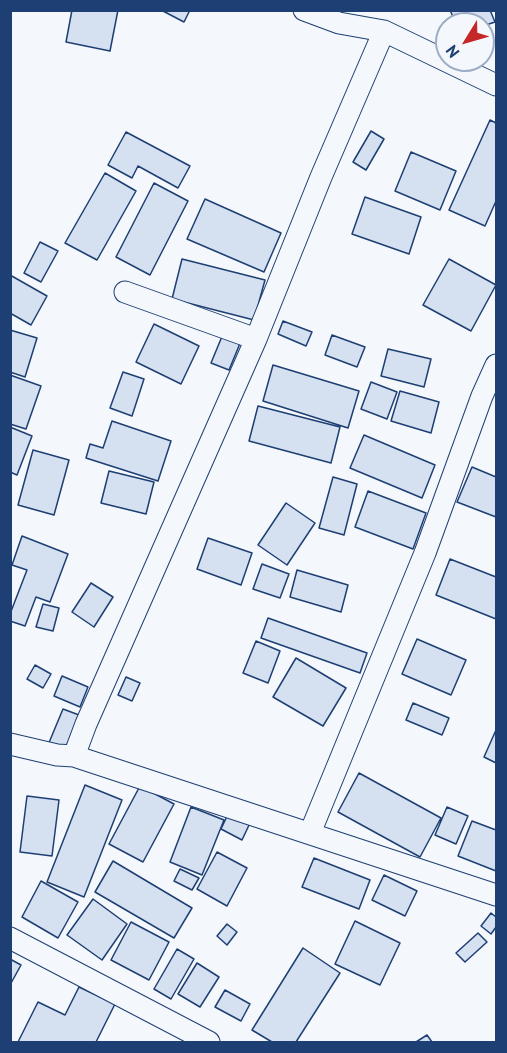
<!DOCTYPE html>
<style>
body{margin:0}
#map{position:relative;width:507px;height:1053px;overflow:hidden;background:#f4f7fb;font-family:"PT Sans",sans-serif}
canvas{display:block}
.frame{position:absolute;inset:0;border:12px solid #1d3f73;pointer-events:none}
.north{position:absolute;left:435px;top:12px;width:60px;height:60px;box-sizing:border-box;background:#f4f7fb;border:2px solid #9eadc5;border-radius:50%;rotate:233deg;font-size:16px;font-weight:700;line-height:24px;text-align:center;color:#1d3f73}
.north::after{content:'';display:block;margin:auto;width:21px;height:27px;background:#c62828;clip-path:polygon(50% 0,100% 100%,50% 72%,0 100%)}
</style>
<div id="map">
<canvas width="507" height="1053"></canvas>
<div class="frame"></div>
<div class="north">N</div>
</div>
<script>
const c = document.querySelector('canvas').getContext('2d');
c.lineJoin = 'round';
function fill(path, color) { c.fillStyle = color; c.fill(path, 'evenodd'); }
function trace(path, color, width, dash) { c.strokeStyle = color; c.lineWidth = width; c.lineCap = dash ? 'butt' : 'round'; c.setLineDash(dash || []); c.stroke(path); }
const building = new Path2D(`
 M72,10H118L110,51L66,42Z
 M161,10H190L184,22Z
 M450,10H490L495,22L483,26V24H456Z
 M490,120L496,123V201L485,226L449,210Z
 M371,131L384,139L366,170L353,162Z
 M126,132L190,166L178,188L138,166L132,178L108,165Z
 M411,152L456,171L440,210L395,191Z
 M105,173L136,191L97,260L65,243Z
 M154,183L188,201L150,275L116,257Z
 M365,197L421,217L409,254L352,234Z
 M205,199L281,233L264,272L187,239Z
 M40,242L58,251L41,282L24,273Z
 M182,259L265,280L254,320L172,299Z
 M449,259L496,285L471,331L423,305Z
 M10,275L47,296L31,325L10,313Z
 M283,321L312,332L306,346L278,334Z
 M154,324L199,346L181,384L136,362Z
 M10,330L37,338L25,377L10,372Z
 M223,334L241,341L229,370L211,363Z
 M332,335L365,347L357,367L325,355Z
 M388,349L431,359L424,387L381,376Z
 M273,365L359,391L348,428L263,401Z
 M123,372L144,379L132,416L110,408Z
 M10,375L41,386L26,429L10,424Z
 M371,382L397,392L387,419L361,409Z
 M400,391L439,402L431,433L391,421Z
 M258,406L340,427L331,463L249,441Z
 M112,421L171,441L158,481L86,458L90,444L103,448Z
 M10,427L32,436L17,475L10,472Z
 M364,435L435,465L422,498L350,468Z
 M33,450L69,460L54,515L18,505Z
 M472,467L496,477V517L457,502Z
 M109,471L154,482L146,514L101,503Z
 M333,477L357,484L344,535L319,528Z
 M368,491L426,513L413,549L355,527Z
 M286,503L315,523L287,565L258,545Z
 M22,536L68,554L50,602L36,597L25,626L10,621V614L27,570L12,565Z
 M208,538L252,553L241,585L197,569Z
 M450,559L496,577V619L436,595Z
 M262,564L289,574L280,598L253,589Z
 M297,570L348,585L341,612L290,597Z
 M91,583L113,597L94,627L72,612Z
 M43,604L59,608L53,631L36,627Z
 M268,618L367,653L360,673L261,638Z
 M417,639L466,660L451,695L402,674Z
 M256,641L280,651L268,683L243,673Z
 M296,658L346,688L323,726L273,697Z
 M35,665L51,674L43,688L27,679Z
 M62,676L88,687L80,707L54,696Z
 M126,677L140,683L132,701L118,695Z
 M413,703L449,718L442,735L406,720Z
 M63,709L79,715L64,752L48,745Z
 M496,730V763L484,757Z
 M359,773L441,818L420,857L338,812Z
 M85,785L122,800L84,897L47,882Z
 M140,786L174,804L143,862L109,844Z
 M27,796L59,800L52,856L20,852Z
 M191,807L224,820L202,875L170,862Z
 M447,807L468,816L456,844L435,835Z
 M229,812L250,823L242,840L221,829Z
 M472,821L496,830V871L458,856Z
 M217,852L247,868L227,906L197,889Z
 M314,858L370,880L359,909L302,887Z
 M113,861L192,908L174,938L95,892Z
 M180,869L199,878L192,890L174,881Z
 M384,875L417,891L405,916L372,900Z
 M41,881L78,902L58,938L22,917Z
 M93,899L127,924L102,960L67,935Z
 M491,913L496,917V927L491,934L481,926Z
 M355,921L400,943L380,985L335,964Z
 M131,922L169,942L149,980L111,960Z
 M227,924L237,932L227,945L217,936Z
 M478,933L487,942L465,962L456,953Z
 M303,948L340,973L296,1042H272L252,1030Z
 M177,949L194,959L171,999L154,989Z
 M10,959L21,965L10,985Z
 M197,963L219,977L200,1007L178,994Z
 M79,987L115,1004L96,1042H18L38,1002L65,1015Z
 M225,990L250,1004L241,1021L215,1007Z
 M427,1035L432,1042H416Z`);
fill(building, '#d5e0f0');
trace(building, '#1d3f73', 1.5);
const minor = new Path2D(`
 M384,31L496,85
 M125,292L256,339
 M10,744L57,755L74,756L86,724L256,339L321,177L384,31L339,23L304,10
 M74,756L496,895
 M310,833L425,553L482,396L496,365
 M10,938L209,1042`);
trace(minor, '#1d3f73', 23);
trace(minor, '#f4f7fb', 21);
</script>
